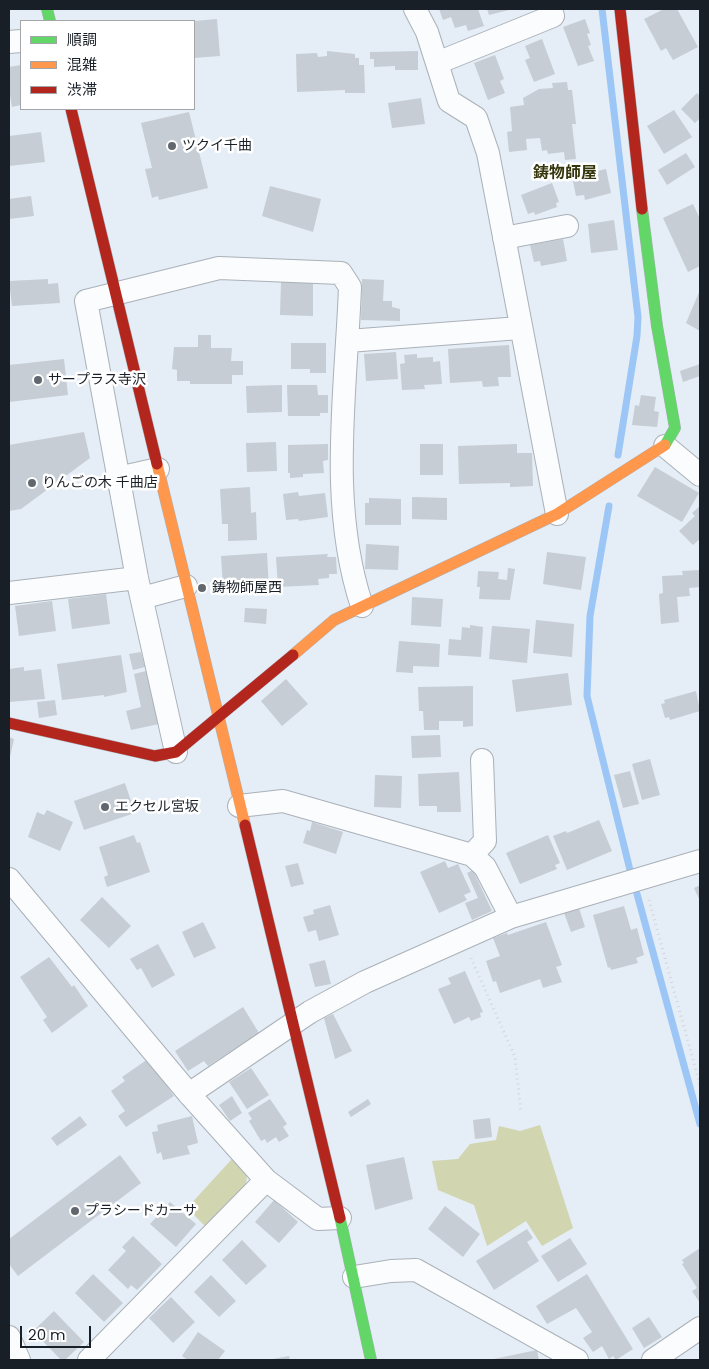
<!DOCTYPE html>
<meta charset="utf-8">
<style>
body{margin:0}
#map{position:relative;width:709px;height:1369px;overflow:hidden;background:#e5edf6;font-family:Poppins,"Noto Sans JP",sans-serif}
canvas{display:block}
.frame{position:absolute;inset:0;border:10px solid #181f26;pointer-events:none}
.legend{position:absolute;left:20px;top:20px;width:175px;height:90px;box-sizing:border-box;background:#fff;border:1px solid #a3a5a8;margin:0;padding:6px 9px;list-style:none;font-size:15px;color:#181f26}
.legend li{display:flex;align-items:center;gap:10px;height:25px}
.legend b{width:25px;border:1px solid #a3a5a8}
.scale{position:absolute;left:20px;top:1326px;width:71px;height:22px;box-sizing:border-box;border:2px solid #181f26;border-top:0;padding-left:6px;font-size:15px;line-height:18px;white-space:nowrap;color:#181f26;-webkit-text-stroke:4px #fff;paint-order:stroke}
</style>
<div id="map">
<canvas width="709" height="1369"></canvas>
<div class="frame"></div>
<ul class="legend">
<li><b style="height:6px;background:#63d668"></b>順調</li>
<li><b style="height:6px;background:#ff974d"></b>混雑</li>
<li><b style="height:6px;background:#b3261e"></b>渋滞</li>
</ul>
<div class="scale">20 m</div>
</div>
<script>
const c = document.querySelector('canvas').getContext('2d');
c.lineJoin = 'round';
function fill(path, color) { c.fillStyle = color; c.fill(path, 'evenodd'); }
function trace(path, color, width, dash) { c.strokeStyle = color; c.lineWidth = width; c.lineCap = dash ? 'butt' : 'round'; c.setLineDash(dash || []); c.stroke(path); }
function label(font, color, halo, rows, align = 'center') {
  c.font = font + ' Poppins,"Noto Sans JP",sans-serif'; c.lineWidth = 5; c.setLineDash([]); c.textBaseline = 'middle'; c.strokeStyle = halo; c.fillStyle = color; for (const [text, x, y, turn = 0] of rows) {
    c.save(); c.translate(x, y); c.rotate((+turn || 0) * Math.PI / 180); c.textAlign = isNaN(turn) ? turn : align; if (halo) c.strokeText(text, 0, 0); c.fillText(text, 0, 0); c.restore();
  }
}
fill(new Path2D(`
 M540,1125L573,1228L542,1246L526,1221L487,1246L474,1205L438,1190L432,1161L458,1159L470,1144L496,1140L499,1126L520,1131Z
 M232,1159L247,1175L246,1184L205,1226L187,1208Z`), '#d1d5b0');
trace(new Path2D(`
 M602,9L638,317L637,336L618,455
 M609,506L590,616L587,696L630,870
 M637,894L700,1124`), '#9cc6f5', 7);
fill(new Path2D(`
 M439,9H478L484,26L468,31L466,25L455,28L451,17L443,20Z
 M487,9H513L489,15Z
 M664,9H677L698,47L673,60L666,48L661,51L644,19Z
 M217,19L220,56L194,58V21Z
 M585,19L590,33L587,34L591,45L588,46L594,61L578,66L563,27Z
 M542,39L555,74L534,82L525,60L530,58L525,46Z
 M327,51L355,54V58H359V65H364L365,93H345V90L297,92L296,54L317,53L318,57L327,56Z
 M418,51V70H395V66L374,67V59H370V52Z
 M495,55L504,79L500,81L505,93L488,100L474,63Z
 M21,65V105L12,107L9,90V67Z
 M567,82L568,90H572L576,124H572L576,159L565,160L564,152L548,154L547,150L542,151L540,138L526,139L527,150L509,152L507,132L512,131L510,107L524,105L523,98L539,89L553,88L552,83Z
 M697,93L700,96V118L695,123L681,109Z
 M421,98L425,124L392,128L388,103Z
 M674,110L692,137L664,154L647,126Z
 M189,112L208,188L159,200L158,196L152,198L145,169L152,168L141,123Z
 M41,132L45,162L9,166V136Z
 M686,153L695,167L667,185L658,170Z
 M606,169L611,193L585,200L584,195L576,196L572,177Z
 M552,183L559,202L556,203L557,207L535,215L534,212L528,214L521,195Z
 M270,186L321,199L313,232L262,216Z
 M31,196L34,216L9,219V199Z
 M693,204L700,219V266L688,272L663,218Z
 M614,220L618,250L591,253L588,224Z
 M563,239L567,261L541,266L540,261L534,262L530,245Z
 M48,279V284L58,283L60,303L12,306L9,281Z
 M362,279L384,280L383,301H392V307L400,309V321L361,320Z
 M281,282L313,283V316L280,315Z
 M700,290V331L686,323Z
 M198,335H211V348H232L231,361H243V375H232V384H190V381H177V370L172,369L174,347H198Z
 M291,343H326V373H310V369H291Z
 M509,345L511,377H498L499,386L483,387L482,381L450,383L448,349Z
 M396,352L398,379L366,381L364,354Z
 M417,354V358L433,357V362L440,361L442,384L424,385L425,389L402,390L400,364L405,363L404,355Z
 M64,359L68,395L9,402V365Z
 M700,364V376L683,382L680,371Z
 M282,385V412L247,413L246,386Z
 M287,385H317L318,395H328V413H320V416H288Z
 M641,395L656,397L654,411L659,412L657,427L632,425L635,405L639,406Z
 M84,432L90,458L21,509L9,511V445Z
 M276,442L277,471L247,472L246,443Z
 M328,444V460L323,461L324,473L303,474V477L290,478V473H288V445Z
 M420,444H443V475H420Z
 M517,444V453H532L533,486L510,487V483L459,484L458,446Z
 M655,467L699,493L682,522L637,496Z
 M250,487L251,513L256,512L257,540L228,541V524H222L220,489Z
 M298,492L299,496L325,493L328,517L299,521L298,519L286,520L283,494Z
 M412,497L447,498V520L412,519Z
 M369,498L401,499V525H365V503H369Z
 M700,506V539L693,545L679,531L695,516L692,513Z
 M366,544L399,546L398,570L365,569Z
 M547,552L586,557L581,590L543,584Z
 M267,553L269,589L251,590V586L223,588L221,556Z
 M328,554L327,557H336L337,574H329V578L318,579L319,585L278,587L276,557Z
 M508,568L515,569L510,600L479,599L480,587H477L478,571L499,572L498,579L507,580Z
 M700,570V587L689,588L690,596L677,597L679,622L661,624L659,594L663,593L662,576L683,575L682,571Z
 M106,594L110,624L72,629L68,599Z
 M412,597L443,599L441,627L411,625Z
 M52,601L56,631L19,636L15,606Z
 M245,608L267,609L266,624L244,622Z
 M536,620L574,624L572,657L533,653Z
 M470,625L483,627L481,657L448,655L449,639L461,640L462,627L470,628Z
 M492,626L530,629L527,663L489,659Z
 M399,641L440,644L439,667L413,666V673L396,672Z
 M141,652L145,667L133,670L129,654Z
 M121,655L127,692L104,697V695L62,700L57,664Z
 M24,667V671L41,669L45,699L9,702V669Z
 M146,671L159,724L131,730L126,711L141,707L134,674Z
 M568,673L572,705L516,712L512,680Z
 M286,679L308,704L282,726L261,701Z
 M473,686V726L463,727V721H439V730H424L423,711H419L418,687Z
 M696,691L700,711L670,720L669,717L665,718L661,704L665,703L664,700Z
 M55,700L57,715L39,718L37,702Z
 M440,735L441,757L412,758L411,736Z
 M9,737L14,739L10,757H9Z
 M650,759L660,795L642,800L632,764Z
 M630,771L639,804L623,808L614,775Z
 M459,772L461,812H437V806H419L418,774Z
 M375,775L402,776L401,808L374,807Z
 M125,783L135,813L84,830L74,801Z
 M47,810L73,822L60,851L28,837L37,812L44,815Z
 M599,820L612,851L567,870L553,836L566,831L567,833Z
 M312,822L343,832L336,854L303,843L307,830L310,831Z
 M134,835L137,843L140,842L150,872L107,887L104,877L108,875L99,847Z
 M548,835L560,863L555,865L557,869L520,884L506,853Z
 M445,861L448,868L458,864L471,892L464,895L467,900L439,913L420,872Z
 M298,863L304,884L291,887L285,866Z
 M473,870L492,911L472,920L465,903L478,898L467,873Z
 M700,885V901L694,888Z
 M102,897L131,926L109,948L80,920Z
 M330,905L339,935L319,941L316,930L308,932L303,917L314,914L313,910Z
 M624,906L631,930L637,928L644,955L636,958L638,963L611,970L610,967L608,968L593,915Z
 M579,908L585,927L571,932L564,913Z
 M203,922L216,948L194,958L182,932Z
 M546,922L562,965L556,967L562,982L543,988L540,979L500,993L496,981L493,982L486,961L500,956L493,938L507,933L508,935Z
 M158,944L175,975L152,988L141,968L137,970L130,959Z
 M49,957L72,987L74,985L88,1006L52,1033L43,1020L47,1017L20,977Z
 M325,960L331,984L315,987L309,964Z
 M465,971L483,1012L480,1013L481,1017L471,1021L469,1017L454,1024L438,989L451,984L448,978Z
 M243,1007L259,1033L208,1066L204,1061L188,1071L175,1051Z
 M333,1014L352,1051L335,1059L324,1018Z
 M148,1059L174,1096L126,1127L118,1116L125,1111L111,1091L125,1081L122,1077Z
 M251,1068L269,1095L247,1109L229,1082Z
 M232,1096L242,1113L230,1121L219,1105Z
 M270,1099L287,1124L283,1127L289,1136L279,1142L276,1137L267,1143L265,1139L261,1141L249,1121L252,1119L248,1113Z
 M368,1099L371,1104L351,1117L348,1112Z
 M80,1116L87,1125L57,1146L51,1138Z
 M192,1116L198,1143L187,1146L190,1154L163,1160L161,1152L157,1154L152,1132L158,1131L157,1125Z
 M490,1118L492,1137L475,1139L473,1120Z
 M120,1155L141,1183L18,1276L9,1264V1239Z
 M404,1157L413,1199L375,1210L366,1165Z
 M274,1200L298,1222L279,1243L255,1222Z
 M170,1202L196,1224L176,1247L150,1224Z
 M445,1206L480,1234L463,1257L428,1229Z
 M527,1229L533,1238L527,1242L539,1261L494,1290L476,1261Z
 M133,1236L162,1264L137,1290L131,1285L128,1289L108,1270L126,1251L122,1247Z
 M570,1238L587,1264L558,1282L541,1256Z
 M242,1240L267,1266L246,1285L222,1260Z
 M700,1248V1303L692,1291L697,1288L682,1264L684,1263L682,1260Z
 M93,1274L123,1303L104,1322L75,1293Z
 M587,1274L633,1349L616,1360L613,1356L609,1359L602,1346L593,1352L583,1338L592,1332L576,1308L547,1324L536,1306Z
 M211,1275L236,1301L219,1317L194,1292Z
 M171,1297L195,1322L173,1343L149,1318Z
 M54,1311L84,1342L65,1360H61L33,1331Z
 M649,1317L662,1337L644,1348L632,1328Z
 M198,1332L225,1351L218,1360H188L182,1356Z
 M537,1350L539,1360H494V1359Z
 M289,1356L290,1360H273V1359Z`), '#c6cdd4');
const street = new Path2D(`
 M415,9L427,32L449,101L476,118L488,153L557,514
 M9,42L21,41
 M437,63L553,16L551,9
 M504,238L567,226
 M348,341L520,328
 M665,446L700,475
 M118,478L158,469
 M9,593L137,578
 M142,598L186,586
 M176,752L137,578L86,301L219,268L341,273L350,287C346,393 328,504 362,606
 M239,806L283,801L472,855L485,867L511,917L700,861
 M472,855L485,841L482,760
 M9,879L189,1094L266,1180L318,1219L340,1218
 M189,1094L310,1012L365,982L511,917
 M354,1277L391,1271L416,1270L577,1360
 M9,1337L19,1360
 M89,1360L266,1180
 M653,1360L700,1328`);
const fast = new Path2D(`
 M47,9L50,21
 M642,209L657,326L675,428L665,445
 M340,1218L371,1360`);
const slow = new Path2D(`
 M157,464L245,825
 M293,655L334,620L557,514L665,445`);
const jam = new Path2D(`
 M620,9L642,209
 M71,109L157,464
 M9,723L155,756L176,752L293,655
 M245,825L340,1218`);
trace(street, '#aab1b8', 24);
trace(fast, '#aab1b8', 12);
trace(slow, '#aab1b8', 12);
trace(jam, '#aab1b8', 12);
trace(new Path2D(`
 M649,900L700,1085
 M471,958L515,1057L521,1113`), '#d4d6d9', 3, [1, 4]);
trace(street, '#fbfcfe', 22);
trace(fast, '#63d668', 11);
trace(slow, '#ff974d', 11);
trace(jam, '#b3261e', 11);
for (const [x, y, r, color] of [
 [172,146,5,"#60676f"],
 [38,380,5,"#60676f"],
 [32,483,5,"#60676f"],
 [202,588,5,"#60676f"],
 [105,807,5,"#60676f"],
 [75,1211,5,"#60676f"]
]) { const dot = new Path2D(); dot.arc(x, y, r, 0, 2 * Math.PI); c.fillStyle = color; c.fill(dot); trace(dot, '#fff', 2); }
label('14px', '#181f26', '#fff', [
 ["ツクイ千曲",182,146],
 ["サープラス寺沢",48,380],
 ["りんごの木 千曲店",42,483],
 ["鋳物師屋西",212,588],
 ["エクセル宮坂",115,807],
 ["プラシードカーサ",85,1211]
], 'left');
label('bold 16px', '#36360c', '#fff', [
 ["鋳物師屋",565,174]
]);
</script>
